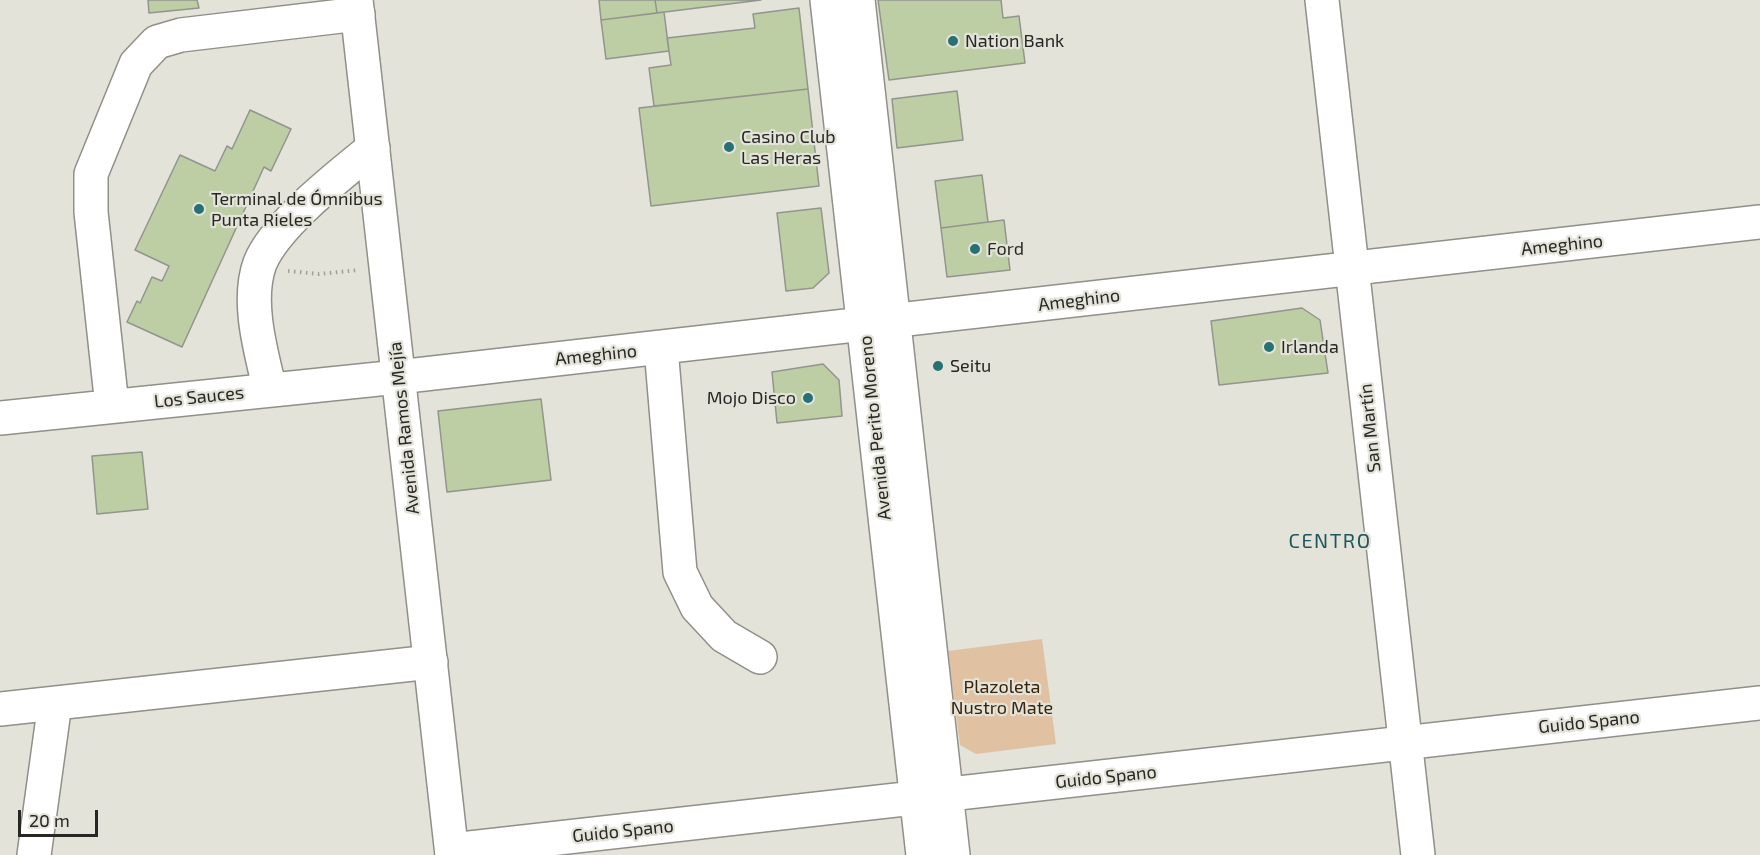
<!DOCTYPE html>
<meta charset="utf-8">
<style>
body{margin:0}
#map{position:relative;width:1760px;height:855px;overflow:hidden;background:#e3e3da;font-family:"Exo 2",sans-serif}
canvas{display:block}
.scale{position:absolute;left:18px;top:810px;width:80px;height:27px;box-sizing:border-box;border:3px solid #272724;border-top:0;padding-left:8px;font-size:18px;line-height:21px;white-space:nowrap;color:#272724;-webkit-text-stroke:4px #e3e3da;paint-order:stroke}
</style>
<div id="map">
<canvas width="1760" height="855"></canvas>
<div class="scale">20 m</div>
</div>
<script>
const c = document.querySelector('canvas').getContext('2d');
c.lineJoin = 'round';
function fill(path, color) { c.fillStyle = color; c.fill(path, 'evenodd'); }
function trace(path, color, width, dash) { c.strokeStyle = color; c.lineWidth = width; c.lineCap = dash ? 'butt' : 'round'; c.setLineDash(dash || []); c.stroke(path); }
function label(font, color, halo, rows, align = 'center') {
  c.font = font + ' "Exo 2",sans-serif'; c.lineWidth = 4.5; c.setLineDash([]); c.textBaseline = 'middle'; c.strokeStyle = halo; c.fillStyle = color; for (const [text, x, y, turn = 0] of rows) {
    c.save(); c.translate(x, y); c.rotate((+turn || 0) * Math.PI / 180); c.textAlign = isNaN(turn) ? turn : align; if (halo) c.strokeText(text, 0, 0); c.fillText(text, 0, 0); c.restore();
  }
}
fill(new Path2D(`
 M1042,639L1056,744L976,754L960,745L948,651Z`), '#e0c2a2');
const building = new Path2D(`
 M148,0H197L199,8L149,13Z
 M599,0H655L657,13L601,20Z
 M655,0H761L657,13Z
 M878,0H1001L1003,18L1019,16L1025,63L889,80Z
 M799,8L808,89L654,106L649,68L671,65L667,38L755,28L753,14Z
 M664,12L669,51L606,59L601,20Z
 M808,89L819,186L651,206L639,108Z
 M957,91L963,140L897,148L892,99Z
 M250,110L291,129L271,171L264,167L182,347L127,322L137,301L140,303L152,277L162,281L169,266L135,250L180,155L215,171L227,146L232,149Z
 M982,175L988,222L941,228L935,181Z
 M821,208L829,273L813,288L786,291L777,213Z
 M1004,220L1010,270L947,277L941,228Z
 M1302,308L1320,320L1328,373L1219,385L1211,321Z
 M823,364L839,380L842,416L777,423L772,372Z
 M541,399L551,480L447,492L438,411Z
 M142,452L148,509L97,514L92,456Z`);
fill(building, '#bdcda4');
trace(building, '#92958d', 1.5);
const minor = new Path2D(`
 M827,0L923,855
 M858,0L953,855
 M1322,0L1418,855
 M661,348L680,572L697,607L724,636L760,657
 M270,390C261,352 246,301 260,263C276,224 340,175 373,148
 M112,406L91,212V174L136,64L157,42L181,35L358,14
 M0,418L398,377L1760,222
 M0,709L431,662
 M452,850L1760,703
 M34,855L55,703`);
const major = new Path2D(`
 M356,0L452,855`);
trace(minor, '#909088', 36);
trace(major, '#909088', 36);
trace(new Path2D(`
 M288,271L319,274L359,270`), '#a0a099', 4, [1.5, 4.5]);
trace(minor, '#fff', 33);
trace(major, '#fff', 33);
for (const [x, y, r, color] of [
 [953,41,6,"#277174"],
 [729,147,6,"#277174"],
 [199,209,6,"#277174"],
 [975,249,6,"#277174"],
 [1269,347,6,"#277174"],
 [938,366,6,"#277174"],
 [808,398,6,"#277174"]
]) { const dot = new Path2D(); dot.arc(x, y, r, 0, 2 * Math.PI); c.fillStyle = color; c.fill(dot); trace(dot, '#e3e3da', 2); }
label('18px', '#272724', '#e3e3da', [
 ["Nation Bank",965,41],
 ["Casino Club",741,137],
 ["Las Heras",741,158],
 ["Terminal de Ómnibus",211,199],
 ["Punta Rieles",211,220],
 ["Ford",987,249],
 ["Irlanda",1281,347],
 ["Seitu",950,366],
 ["Mojo Disco",796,398,"right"]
], 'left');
label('18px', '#272724', '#e3e3da', [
 ["Ameghino",1562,245,-6],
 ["Ameghino",1079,300,-7],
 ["Ameghino",596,355,-6],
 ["Los Sauces",199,397,-6],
 ["Avenida Ramos Mejía",404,428,-96],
 ["Avenida Perito Moreno",875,428,-96],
 ["San Martín",1370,428,-96],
 ["Guido Spano",1589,722,-6],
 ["Guido Spano",1106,777,-6],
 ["Guido Spano",623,831,-6]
]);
label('18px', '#3a2408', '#e3e3da', [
 ["Plazoleta",1002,687],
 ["Nustro Mate",1002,708]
]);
c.letterSpacing = '1.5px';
label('20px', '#1c575a', '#e3e3da', [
 ["CENTRO",1330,541]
]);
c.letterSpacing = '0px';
</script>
